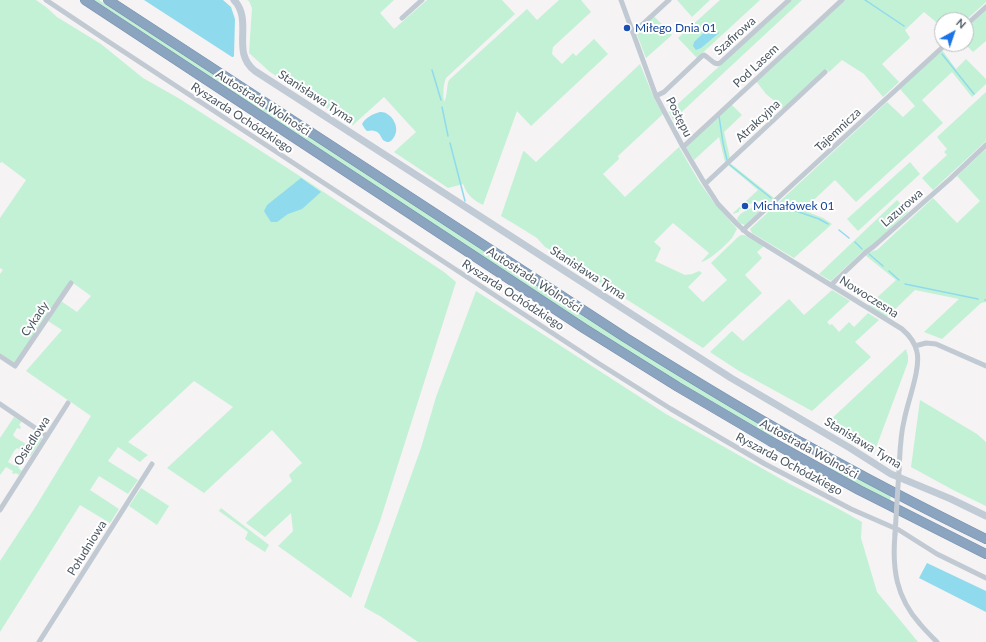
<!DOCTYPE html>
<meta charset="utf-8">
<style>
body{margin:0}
#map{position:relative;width:986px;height:642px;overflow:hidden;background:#f5f3f3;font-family:Lato,sans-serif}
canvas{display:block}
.north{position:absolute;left:934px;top:12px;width:40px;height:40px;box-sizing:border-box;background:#fff;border:1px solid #b7bbc0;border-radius:50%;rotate:40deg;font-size:11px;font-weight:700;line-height:16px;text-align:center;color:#4a5661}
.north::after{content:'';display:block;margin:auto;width:14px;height:18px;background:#1a73e8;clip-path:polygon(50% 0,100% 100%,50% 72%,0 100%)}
</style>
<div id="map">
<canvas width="986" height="642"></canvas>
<div class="north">N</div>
</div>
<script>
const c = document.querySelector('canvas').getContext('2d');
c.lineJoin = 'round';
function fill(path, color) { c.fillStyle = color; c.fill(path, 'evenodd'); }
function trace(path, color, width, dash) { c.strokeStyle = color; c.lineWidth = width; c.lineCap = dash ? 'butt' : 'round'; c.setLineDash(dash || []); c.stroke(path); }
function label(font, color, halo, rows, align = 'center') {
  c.font = font + ' Lato,sans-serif'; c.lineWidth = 4; c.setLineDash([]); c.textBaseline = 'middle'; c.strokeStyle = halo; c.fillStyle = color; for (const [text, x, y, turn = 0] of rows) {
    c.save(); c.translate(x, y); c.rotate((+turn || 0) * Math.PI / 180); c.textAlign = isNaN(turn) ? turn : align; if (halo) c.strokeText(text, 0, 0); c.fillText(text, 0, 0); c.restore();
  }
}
fill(new Path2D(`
 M0,0H36L46,7L57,17L101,44L143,78L180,99L292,171L444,272L456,282L380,521L351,598L278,546L293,531L291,513L265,537L246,523L292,481L289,475L302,463L272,430L204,493L167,468L233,407L194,381L128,442L148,455L143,459L140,462L118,447L108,461L138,480L128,494L99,476L90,490L119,509L110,523L80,505L0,632V561L36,506L91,416L26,371L62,330L48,321L61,301L77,312L91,296L73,283L15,364L0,353V274L3,270L0,268V218L26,180L2,162L0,163Z
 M94,0H99L161,40L251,96L776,432L772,439L705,400L601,334L245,102L159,43Z
 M247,0H394L380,13L394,29L427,0H502L515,14L446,78C443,85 443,94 444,102C448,95 446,87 449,80L527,9L537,20L559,0H581L591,12L553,47L552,54L562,64L573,53L576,56L594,39L608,54L531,126L517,111L483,205C473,200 467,195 463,184L448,188L394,152L416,132L384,97L353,125L270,72L249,53L252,8L249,1Z
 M677,0H710L692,17Z
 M720,0H760L697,58L678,38Z
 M792,0H802L673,120L669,112Z
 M845,0H986V2L966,20H942V27L924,12L905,30L910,38L882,64L899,82L883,97L864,74L842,60L829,72L826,69L784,109L766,94L756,81Z
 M986,10V41L973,52L965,44L966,28Z
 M654,16L672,35L646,58L636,32Z
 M942,50L956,69L966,59L986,79V84L972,97L952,72L922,100L943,123L856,202L835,180L803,210L823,218L832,224L794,258L752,233L750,229L887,102L903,117L915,106L900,89Z
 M640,64L654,98L663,114L618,156L619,159L603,174L625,197L679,147L700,183L713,201L737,229C735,232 734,235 732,238C726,245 709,261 701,262L709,253L673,223L654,242L661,248L655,261L685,275L692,274L699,271L702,273L688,287L703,302L727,280L711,263L738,237L741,235H744L764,246L757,252L762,258L745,275L762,293L703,348L560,257L558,254L545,247L537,238L516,225L501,216L523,152L524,151L536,162Z
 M986,92V141L933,190L922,178L947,155L944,152L947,149L937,137Z
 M731,104L742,115L724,132L730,158L725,162L719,137L694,160L685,146Z
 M986,149V302L981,303L942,339L924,332L959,299L915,290L886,318L868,306L896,280L865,255L869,252L877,250L933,198L957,223L980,201L957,176Z
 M910,162L920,174L858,231L847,219Z
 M730,163L774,198L765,206L764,204L759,201C754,203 751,203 746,205V204L742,206L743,208L739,210V212L733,214V213L758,190L728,165Z
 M897,200L908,212L871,247L862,252L831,281L819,274Z
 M753,207H755L757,208L759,212L745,225L739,223L737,220C738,213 748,210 753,207Z
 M832,290L850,301L827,322L830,325L832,324L839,332L849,322L854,327L868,313L879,320L855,342L871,357L812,411L739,371L710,352L732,331L743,341L789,299L804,315Z
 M476,291L666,414L788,483L837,508L862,522L861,538L877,592L918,642H418L380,616L376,614L364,607L421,448L436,397Z
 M906,349L908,356V362L874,453L827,423Z
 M920,400L977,434L986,442V506L955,491L911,467Z
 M14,417L22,421L19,425L21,427L20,429L17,428L13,435L16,438L26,444L31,437L30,436L31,434L33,435L36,431L41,434L42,439L31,456L27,454L26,456L23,454L24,452L17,448L14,451L8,462L15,466L17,464L20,466L18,468L22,471L19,475L16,473L14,474L12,473L13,471L6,467L0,475V438Z
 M831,462L891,494L890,503L827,470Z
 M141,488L169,506L157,525L129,506Z
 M221,508L269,545L265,552L245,539L248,532L219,511Z`), '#c3f1d5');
fill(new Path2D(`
 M144,0H223L231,7L235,19L234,56L233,57H232Z
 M711,26L719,33L701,48L696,50L693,46L694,42Z
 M380,112C389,111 398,123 396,132C395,136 393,140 389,142C379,142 383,132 374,131C372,130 369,131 367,131L365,129L362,124C366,117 373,114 380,112Z
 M301,178L321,192L302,209L288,214L277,222H271L267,216L264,211L267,205Z
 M927,563L986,591V612L919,578Z`), '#90daee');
trace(new Path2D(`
 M865,0L904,26
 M942,54L974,94
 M432,70L441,100
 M442,107L448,136
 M719,116L723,143L727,160
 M450,143L465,201
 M730,165L771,198
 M779,205L819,219L828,224
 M839,230L849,238
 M855,242L862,249
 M869,254L883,266
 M889,271L899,280
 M905,284L978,299
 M985,300H986`), '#90daee', 1.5);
const highway = new Path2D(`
 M85,0L585,329L678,387L770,441L859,490L986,554
 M108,0L626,338C686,375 745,412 806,445C865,478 925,509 986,539`);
trace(highway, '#7690ad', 10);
trace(new Path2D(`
 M46,0L106,40L598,363L671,409L765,464L851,509L899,530L937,554L986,578
 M621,0L656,96L683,147L705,184L718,204L737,224L748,234L902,329C909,335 915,342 917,352C921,369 907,403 904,421C900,437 900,454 899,470
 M402,18L422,0
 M966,25L986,7
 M633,33L669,0
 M656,96L664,92L702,56L704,55C710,58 714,66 720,63L789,0
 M683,147L842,0
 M705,184L825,72
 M743,230L946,44
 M831,285L866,252L873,247L950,179L986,145
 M915,346L926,343L936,344L986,366
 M0,356L15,366L71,283
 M0,404L47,436
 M0,510L68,403
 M895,534C892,569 896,597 920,624C925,630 931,636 937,642
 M39,642L152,464`), '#c1cad2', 5);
trace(new Path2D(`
 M234,0C254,21 230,52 255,71L650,326L731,378L850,448L891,474L951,499L986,516`), '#c1cbd6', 7);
trace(highway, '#8ba5c1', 9);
trace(new Path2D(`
 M895,534L899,470`), '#c1cad2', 5);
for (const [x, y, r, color] of [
 [627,28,4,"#1a4fb4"],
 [745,206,4,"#1a4fb4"]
]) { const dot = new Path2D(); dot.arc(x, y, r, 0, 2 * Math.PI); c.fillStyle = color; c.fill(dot); trace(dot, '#fff', 1.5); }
label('12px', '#164399', '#fff', [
 ["Miłego Dnia 01",635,28],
 ["Michałówek 01",753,206]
], 'left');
label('12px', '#4a5661', '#fff', [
 ["Szafirowa",735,36,-42],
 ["Pod Lasem",756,66,-43],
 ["Stanisława Tyma",316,97,33],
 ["Autostrada Wolności",263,103,33],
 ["Postępu",679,117,63],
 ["Ryszarda Ochódzkiego",242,118,33],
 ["Atrakcyjna",758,121,-43],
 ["Tajemnicza",838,130,-43],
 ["Lazurowa",902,208,-41],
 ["Stanisława Tyma",588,273,33],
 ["Autostrada Wolności",534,280,33],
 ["Ryszarda Ochódzkiego",513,295,33],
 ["Nowoczesna",869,297,32],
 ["Cykady",35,319,-56],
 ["Osiedlowa",32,441,-57],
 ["Stanisława Tyma",863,443,31],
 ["Autostrada Wolności",809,449,29],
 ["Ryszarda Ochódzkiego",789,464,28],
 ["Południowa",87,548,-58]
]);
</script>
